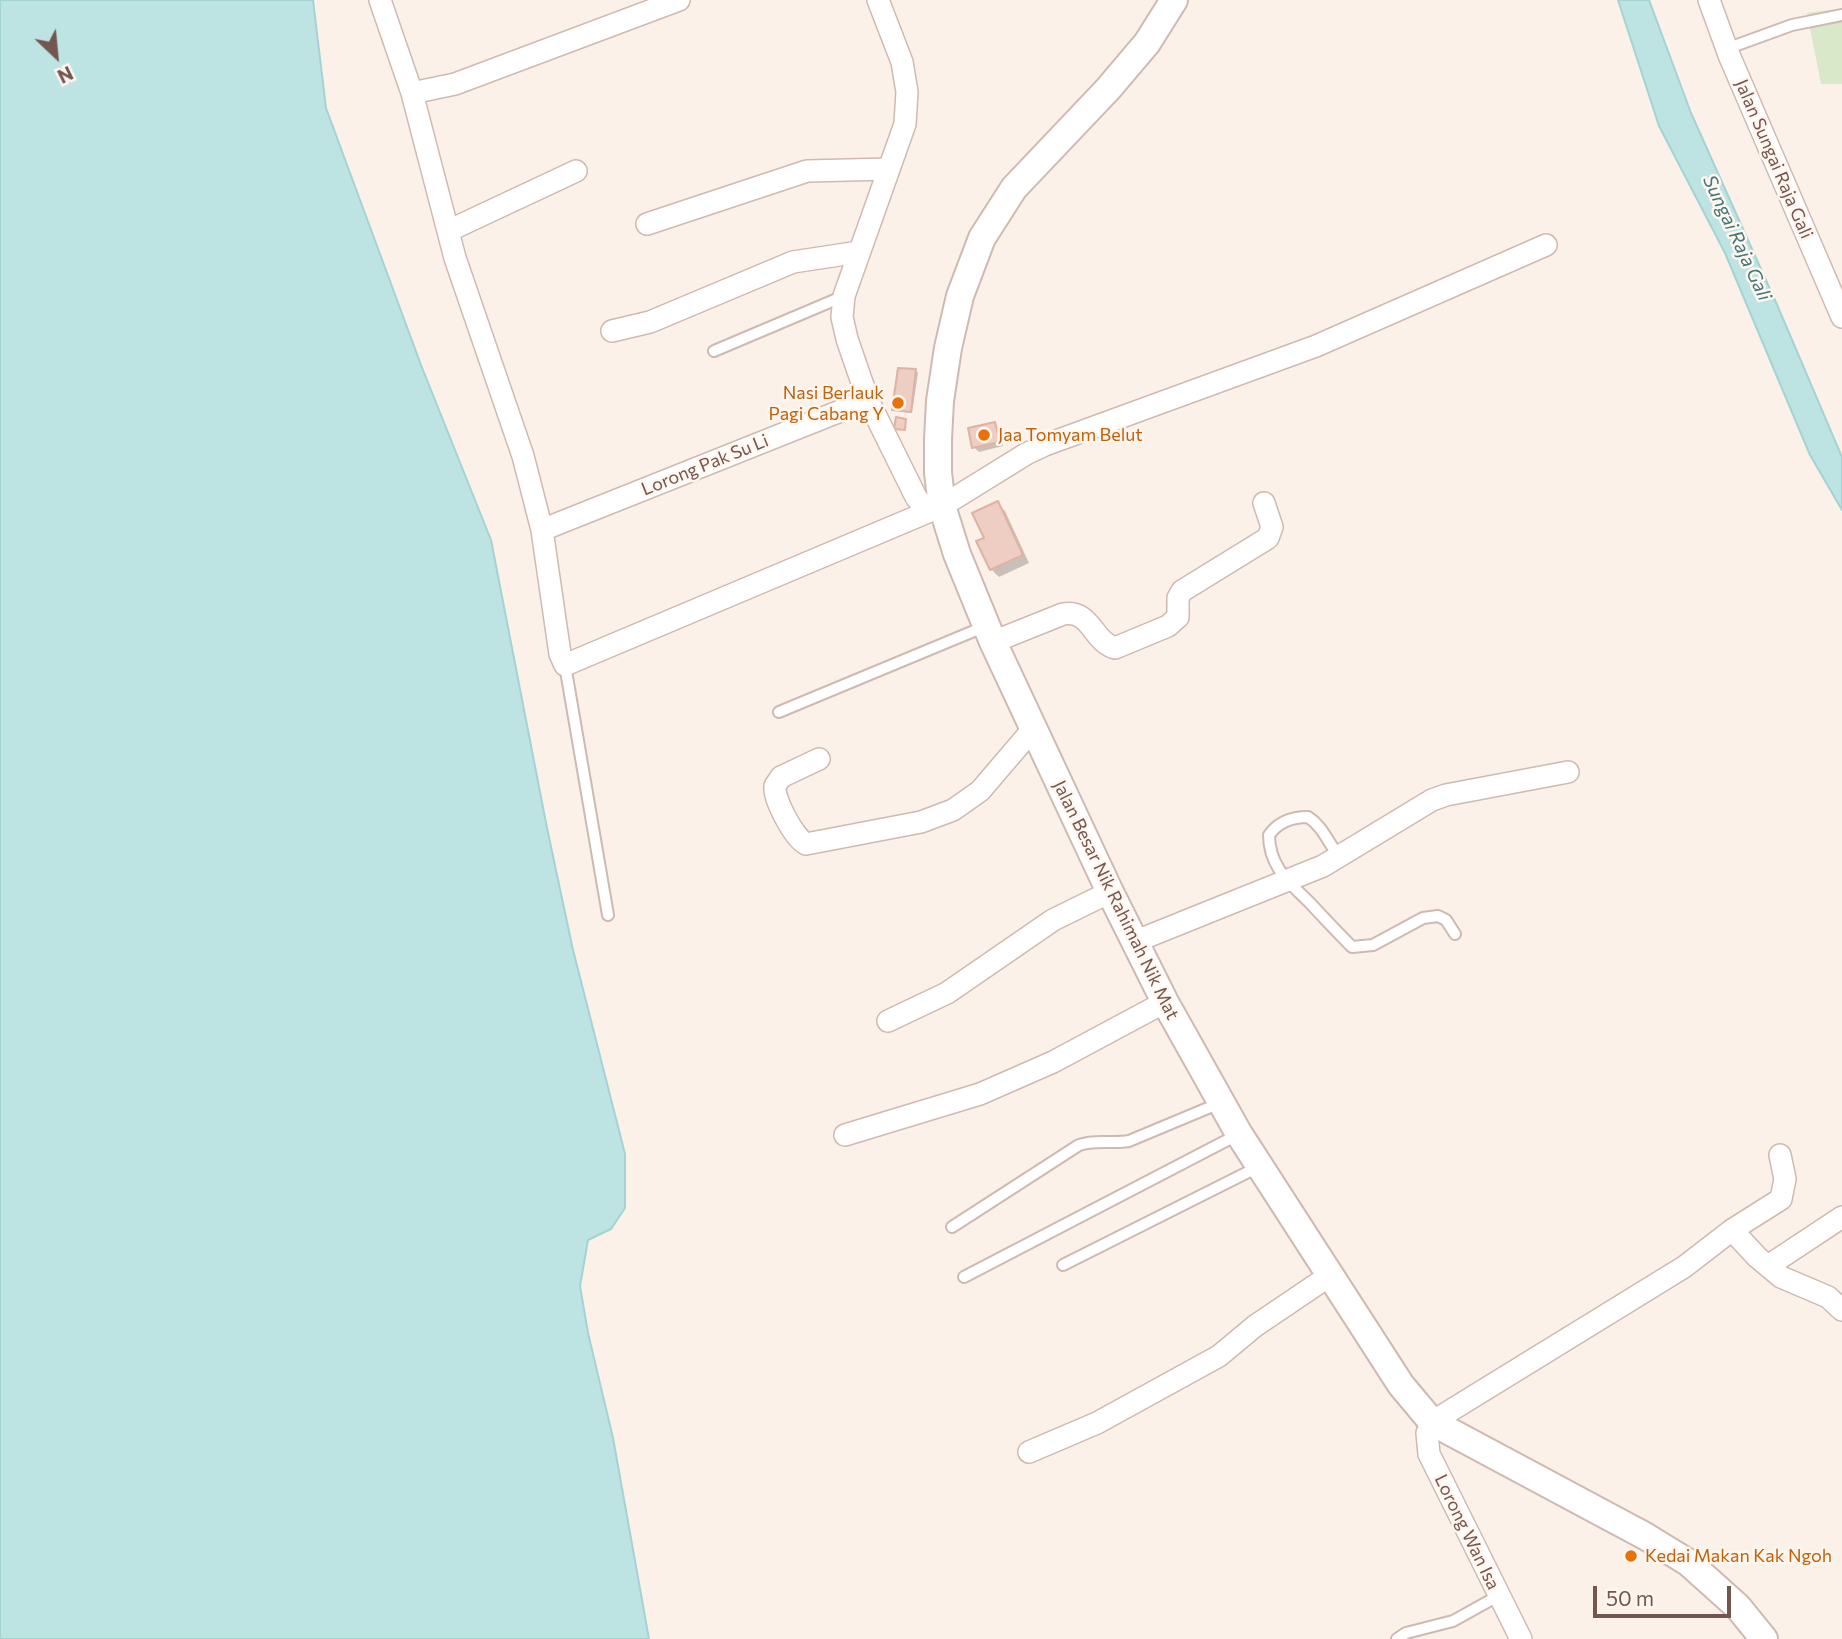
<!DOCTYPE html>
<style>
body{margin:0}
#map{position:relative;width:1842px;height:1639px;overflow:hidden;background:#fbf1e8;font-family:Commissioner,sans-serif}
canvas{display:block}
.north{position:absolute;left:21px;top:21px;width:70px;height:70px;-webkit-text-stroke:5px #fef6ef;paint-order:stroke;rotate:154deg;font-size:19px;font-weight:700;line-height:28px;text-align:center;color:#73564e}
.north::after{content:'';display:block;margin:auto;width:24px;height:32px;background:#73564e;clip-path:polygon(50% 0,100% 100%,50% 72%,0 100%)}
.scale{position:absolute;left:1593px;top:1586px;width:138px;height:32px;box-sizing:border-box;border:4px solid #73564e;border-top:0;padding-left:9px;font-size:21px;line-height:24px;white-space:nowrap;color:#73564e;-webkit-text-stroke:5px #fef6ef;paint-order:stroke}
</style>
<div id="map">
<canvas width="1842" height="1639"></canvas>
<div class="north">N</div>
<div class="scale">50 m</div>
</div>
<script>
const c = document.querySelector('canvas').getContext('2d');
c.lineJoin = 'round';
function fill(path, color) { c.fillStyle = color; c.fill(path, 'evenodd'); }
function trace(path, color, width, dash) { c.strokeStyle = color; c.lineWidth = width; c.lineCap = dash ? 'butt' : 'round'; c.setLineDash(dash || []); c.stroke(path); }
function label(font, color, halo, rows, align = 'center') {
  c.font = font + ' Commissioner,sans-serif'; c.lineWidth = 5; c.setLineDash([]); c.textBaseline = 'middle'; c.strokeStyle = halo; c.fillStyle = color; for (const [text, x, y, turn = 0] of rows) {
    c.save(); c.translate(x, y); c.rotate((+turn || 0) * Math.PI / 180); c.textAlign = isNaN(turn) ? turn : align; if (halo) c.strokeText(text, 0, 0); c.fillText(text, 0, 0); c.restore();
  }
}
fill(new Path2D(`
 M1842,8V84H1821L1807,13Z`), '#d9e8c8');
const water = new Path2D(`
 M0,0H313L326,108L421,365L491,540L547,828L573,950L625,1154V1208L611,1229L588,1240L580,1286L588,1333L613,1438L649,1639H0Z
 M1618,0H1649L1691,113L1778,307L1842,457V510L1810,455L1725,253L1659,126Z`);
fill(water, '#bee3e3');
trace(water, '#a5d3d4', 2);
fill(new Path2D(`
 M916,371L918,373L912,413L896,411L894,409Z
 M995,424L999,429L1003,446L979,452L974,447Z
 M997,503L1005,511L1029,563L999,577L991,569L986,538Z`), '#0003');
const building = new Path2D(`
 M898,368L916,369L911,412L892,410Z
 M896,417L906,419L905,430L894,429Z
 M995,422L1000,442L972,448L968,428Z
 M998,501L1023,555L990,570L976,541L984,538L972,513Z`);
fill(building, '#eecec2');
trace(building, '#dfb2a4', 2);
const service = new Path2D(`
 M1726,49L1792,25L1842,15
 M714,351L844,296
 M565,665L608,915
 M779,712L986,626
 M1340,857C1328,844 1324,827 1308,817C1293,817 1278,822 1269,835C1269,867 1290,883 1310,903C1324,918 1338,933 1352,947L1373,945L1423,918L1438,916L1446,920L1455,934
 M952,1227L1079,1145C1096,1139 1111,1144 1129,1141L1220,1103
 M1063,1265L1260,1166
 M964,1277L1239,1134
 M1397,1639L1406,1633L1453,1621L1498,1596`);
const minor = new Path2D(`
 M380,0L412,93L455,258L523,456L542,530L560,654L565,665L942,506L1026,454L1045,445L1316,346L1546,245
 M878,0L902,62L907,92L905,124L844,296L842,317L847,339L868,400L916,497L928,512
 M1709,0L1729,55L1842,317
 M412,93L455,84L679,0
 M647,224L807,171L889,169
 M448,231L576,171
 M612,331L650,322L793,262L859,252
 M542,530L868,400
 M993,642L1063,614C1091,609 1092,641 1115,648L1168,626L1178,617V598L1182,591L1268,538L1272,527L1264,503
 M819,759L781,777L775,786C773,798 794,838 806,844L921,822L953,810L980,791L1033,729
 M1134,942L1323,866L1432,800L1446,795L1568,772
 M888,1021L947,993L1053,920L1110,892
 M845,1135L980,1094L1053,1062L1165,1002
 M1732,1230L1757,1257L1781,1277L1828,1297L1842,1310
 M1768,1266L1842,1217
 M1029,1452L1097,1423L1219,1356L1255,1326L1329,1276
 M1521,1639L1429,1454L1427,1433L1432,1422L1684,1267L1732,1230L1781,1199L1785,1179L1780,1155`);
const tertiary = new Path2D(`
 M1174,0L1147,43L1108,89L1014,188L982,238L960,296L948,348L940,401L938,439V473L942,506L957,554L993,642L1110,892L1165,1002L1239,1134L1401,1385L1432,1422L1645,1536L1689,1563L1738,1607L1764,1639`);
trace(service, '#cebab2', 14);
trace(minor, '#cebab2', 24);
trace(tertiary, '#cebab2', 30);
trace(service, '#fff', 10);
trace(minor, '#fff', 21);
trace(tertiary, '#fff', 26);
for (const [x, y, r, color] of [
 [898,403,7,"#e8710a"],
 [984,435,7,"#e8710a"],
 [1631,1556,7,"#e8710a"]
]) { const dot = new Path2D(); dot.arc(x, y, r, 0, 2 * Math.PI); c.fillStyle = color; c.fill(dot); trace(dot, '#fef6ef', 2.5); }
label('18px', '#73564e', '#fef6ef', [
 ["Jalan Sungai Raja Gali",1774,159,67],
 ["Lorong Pak Su Li",705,465,-22],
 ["Jalan Besar Nik Rahimah Nik Mat",1116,900,64],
 ["Lorong Wan Isa",1467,1532,64]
]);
label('18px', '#c56008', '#fef6ef', [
 ["Nasi Berlauk",884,393,"right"],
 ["Pagi Cabang Y",884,414,"right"],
 ["Jaa Tomyam Belut",998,435],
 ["Kedai Makan Kak Ngoh",1645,1556]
], 'left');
label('italic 19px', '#427677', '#fef6ef', [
 ["Sungai Raja Gali",1737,238,65]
]);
</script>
